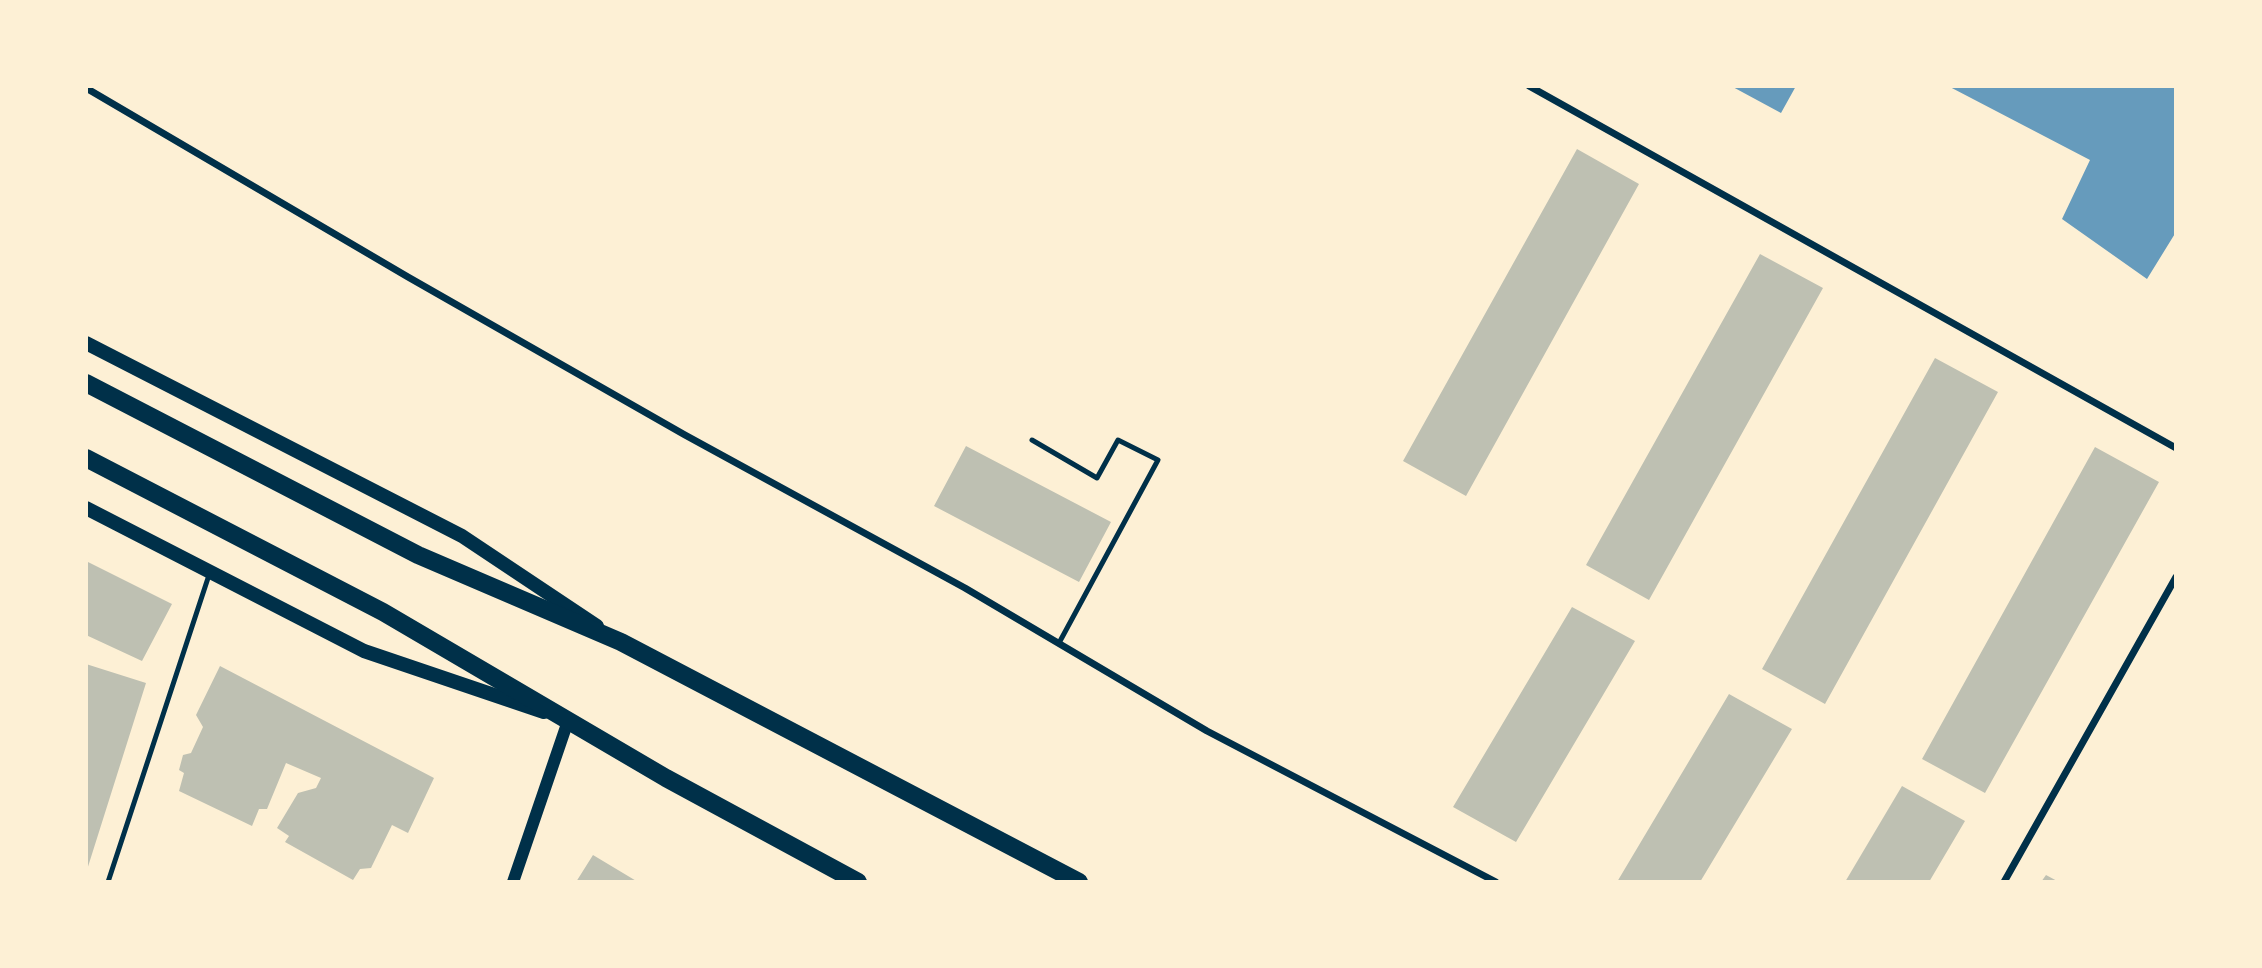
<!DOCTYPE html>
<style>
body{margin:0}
#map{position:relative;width:2262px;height:968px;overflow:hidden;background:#fdf0d5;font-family:Lora,serif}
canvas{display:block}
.frame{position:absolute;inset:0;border:88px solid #fdf0d5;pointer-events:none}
</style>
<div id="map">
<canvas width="2262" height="968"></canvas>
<div class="frame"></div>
</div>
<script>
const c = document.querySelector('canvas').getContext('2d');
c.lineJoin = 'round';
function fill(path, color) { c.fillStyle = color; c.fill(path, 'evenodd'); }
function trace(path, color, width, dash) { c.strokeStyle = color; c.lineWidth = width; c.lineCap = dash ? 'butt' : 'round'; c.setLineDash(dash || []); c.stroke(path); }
fill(new Path2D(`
 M1731,86H1796L1781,113Z
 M1948,86H2176V232L2147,279L2062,219L2090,160Z`), '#669bbc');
fill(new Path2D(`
 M1577,149L1639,184L1466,496L1403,461Z
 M1760,254L1823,288L1649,600L1586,565Z
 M1935,358L1998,392L1825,704L1762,669Z
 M966,446L1111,522L1079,582L934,506Z
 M2095,447L2159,482L1985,793L1922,759Z
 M86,561L172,604L142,661L86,635Z
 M1572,607L1635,641L1516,842L1453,807Z
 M86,664L146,683L86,873Z
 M220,666L434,778L408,833L392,825L371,868L360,869L353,880L285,842L289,836L277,828L298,793L316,788L321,778L286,763L267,809H259L252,826L179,791L184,773L179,770L183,755L191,753L203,727L196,715Z
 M1729,694L1792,729L1700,882H1617Z
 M1902,786L1965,821L1929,882H1845Z
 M593,855L638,882H576Z
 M2046,875L2059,882H2041Z`), '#bec0b2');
trace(new Path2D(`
 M1032,440L1097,478L1118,440L1158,460L1059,643
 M108,882L209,575`), '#003049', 5);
trace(new Path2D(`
 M1529,86L2176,448
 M86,88L408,277L685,435L965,588L1207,731L1496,882
 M2004,882L2176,577`), '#003049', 7);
trace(new Path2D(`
 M513,882L568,721`), '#003049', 12);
trace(new Path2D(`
 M86,343L462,536L597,626
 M86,508L364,651L544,712`), '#003049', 14);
trace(new Path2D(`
 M86,383L418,555L621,642L1079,882
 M86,458L383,612L666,778L858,882`), '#003049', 18);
</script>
